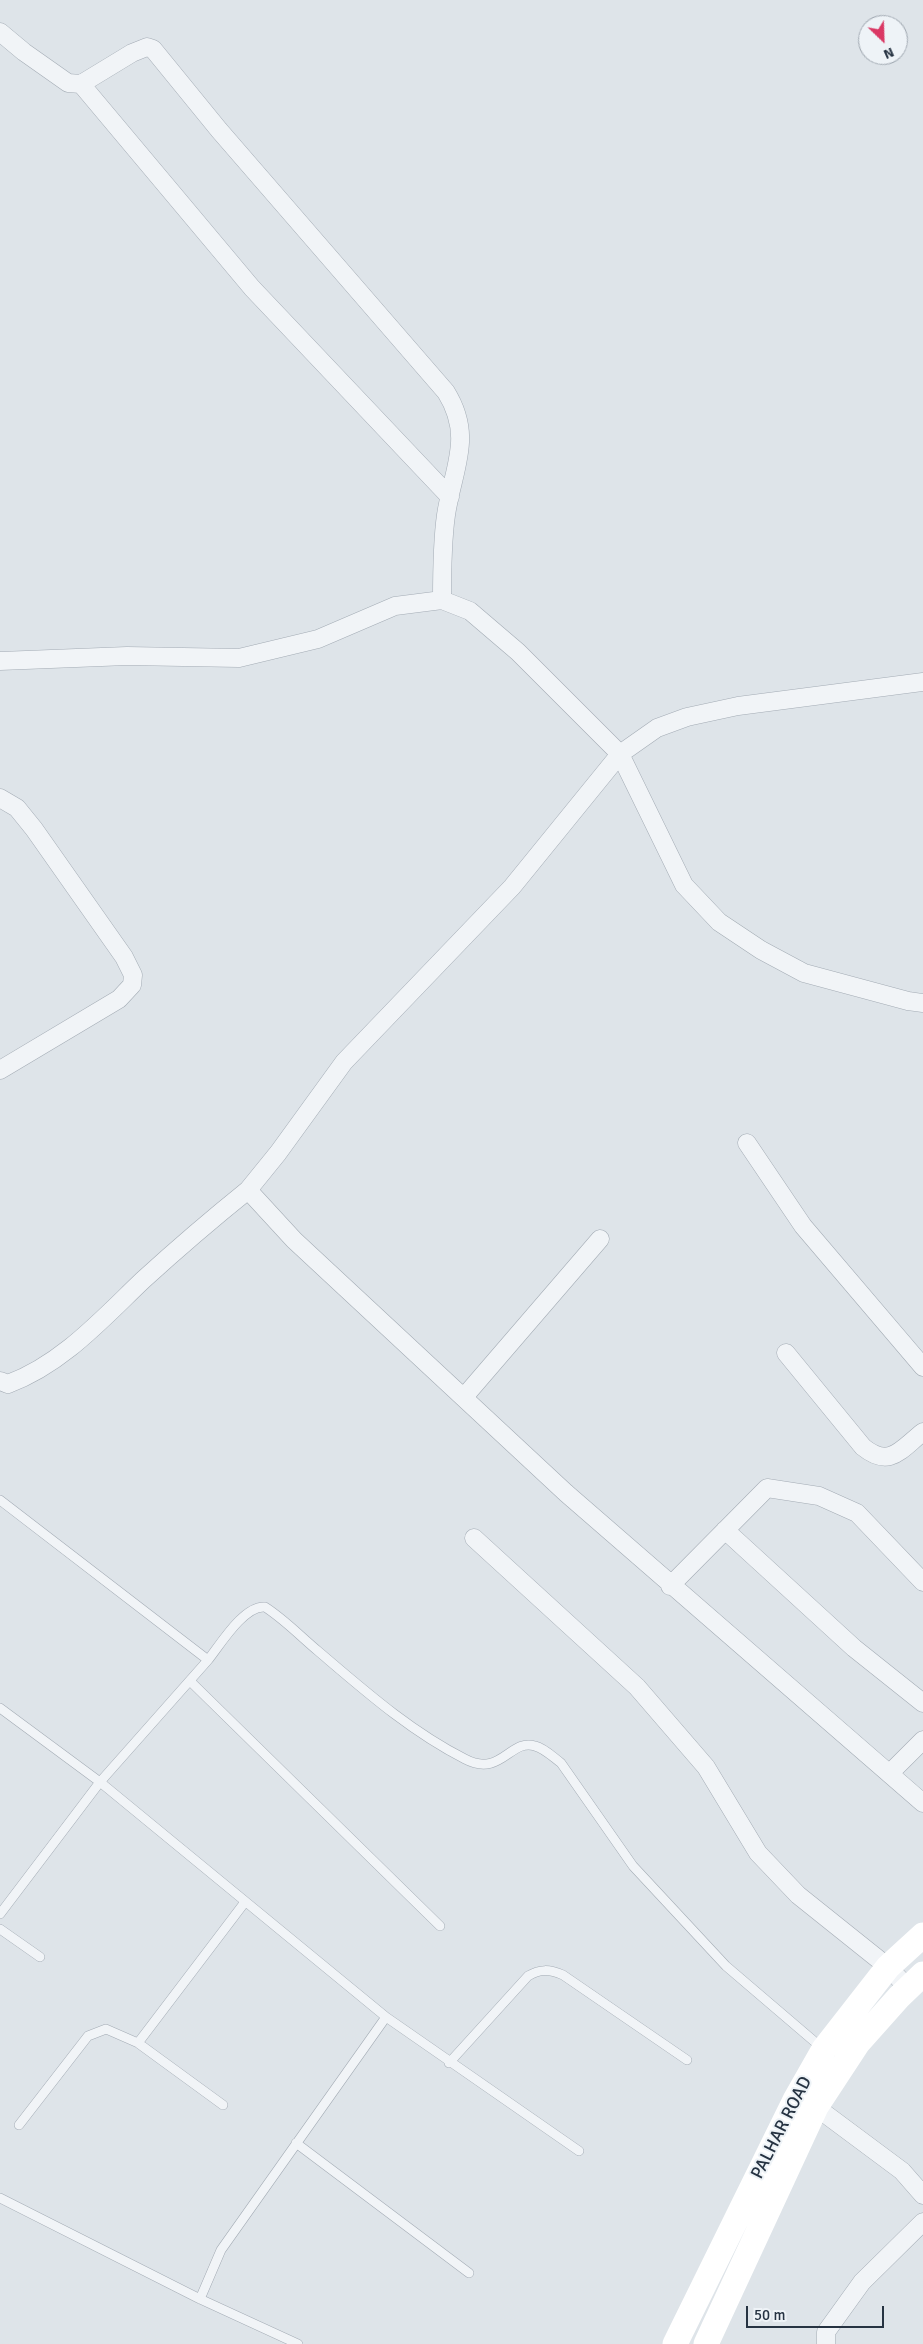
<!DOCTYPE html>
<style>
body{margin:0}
#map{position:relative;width:923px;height:2344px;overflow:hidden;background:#dee4e9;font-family:Signika,sans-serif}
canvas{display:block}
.north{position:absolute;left:858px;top:15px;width:50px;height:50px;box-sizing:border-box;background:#eef3f7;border:1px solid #9ea6af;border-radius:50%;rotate:156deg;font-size:14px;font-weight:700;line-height:20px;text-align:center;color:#263342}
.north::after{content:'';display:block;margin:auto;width:18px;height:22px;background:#da3864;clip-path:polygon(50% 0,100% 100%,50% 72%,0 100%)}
.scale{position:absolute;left:746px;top:2306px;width:138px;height:22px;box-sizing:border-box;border:2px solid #263342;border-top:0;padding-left:6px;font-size:15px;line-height:18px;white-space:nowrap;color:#263342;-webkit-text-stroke:4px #eef3f7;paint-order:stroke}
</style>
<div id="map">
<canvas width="923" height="2344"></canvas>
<div class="north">N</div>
<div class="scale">50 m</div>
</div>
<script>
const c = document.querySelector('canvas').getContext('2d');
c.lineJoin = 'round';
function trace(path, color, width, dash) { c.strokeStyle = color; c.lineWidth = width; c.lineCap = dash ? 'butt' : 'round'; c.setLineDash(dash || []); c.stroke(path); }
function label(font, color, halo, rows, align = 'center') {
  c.font = font + ' Signika,sans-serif'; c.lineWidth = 4; c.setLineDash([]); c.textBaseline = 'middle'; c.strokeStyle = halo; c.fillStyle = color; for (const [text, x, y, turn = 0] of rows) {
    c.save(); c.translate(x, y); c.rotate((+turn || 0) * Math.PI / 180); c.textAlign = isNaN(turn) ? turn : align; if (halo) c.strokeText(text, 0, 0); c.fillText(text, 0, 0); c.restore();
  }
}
const lane = new Path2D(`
 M0,1500L208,1660L100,1782L0,1914
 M208,1660C220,1645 244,1605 265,1607C284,1619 300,1636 318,1651C365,1691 410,1731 465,1759C501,1778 510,1738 535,1746C544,1748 553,1757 561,1763L633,1866L726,1966L822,2048
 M191,1682L440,1926
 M0,1708L100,1782L386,2017L579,2151
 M0,1929L40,1957
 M138,2043L245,1902
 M449,2063L528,1976C540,1969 549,1969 563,1975L687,2060
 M19,2125L88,2036L106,2029L138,2043L223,2105
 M296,2143L469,2273
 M0,2198L200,2299L298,2344
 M200,2299L221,2250L386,2017`);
const street = new Path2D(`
 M0,32L24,52L68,83L81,84L132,53L147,47L153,49L219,130L446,392C474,437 453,468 446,515C442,543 442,572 442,600
 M81,84L252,288L450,497
 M0,661L127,656L239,658L318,639L395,606L442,600L470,611L518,652L620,754L684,885L719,922L761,950L804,973L908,1001L923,1003
 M923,682L738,706L687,717L657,728L620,754L512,887L344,1062L278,1153L248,1190L294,1240L566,1493L923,1803
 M0,798L17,808L34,829L124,957L133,975L132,985L119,999L0,1070
 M747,1143L803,1226L923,1367
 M786,1353L863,1447C890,1469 901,1449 923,1432
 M0,1381L8,1384C62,1364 102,1319 143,1280C177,1249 212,1219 248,1190
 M464,1397L600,1239
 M725,1530L854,1648L923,1703
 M474,1538L637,1687L706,1767L758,1853L798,1895L888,1967L908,1988
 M670,1586L767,1488L819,1496L857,1513L923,1582
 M890,1773L923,1740
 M807,2104L816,2107L902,2171L923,2195
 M826,2344V2332L862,2282L923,2222`);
trace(lane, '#a3abb4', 10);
trace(street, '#a3abb4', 19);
trace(lane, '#f1f4f7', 9);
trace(street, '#f1f4f7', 18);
trace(new Path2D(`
 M675,2344L795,2100L824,2049L888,1967L923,1935
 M706,2344L816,2107L858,2043L899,1997L923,1974`), '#fff', 25);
label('18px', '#263342', '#eef3f7', [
 ["PALHAR ROAD",782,2128,-63]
]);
</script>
